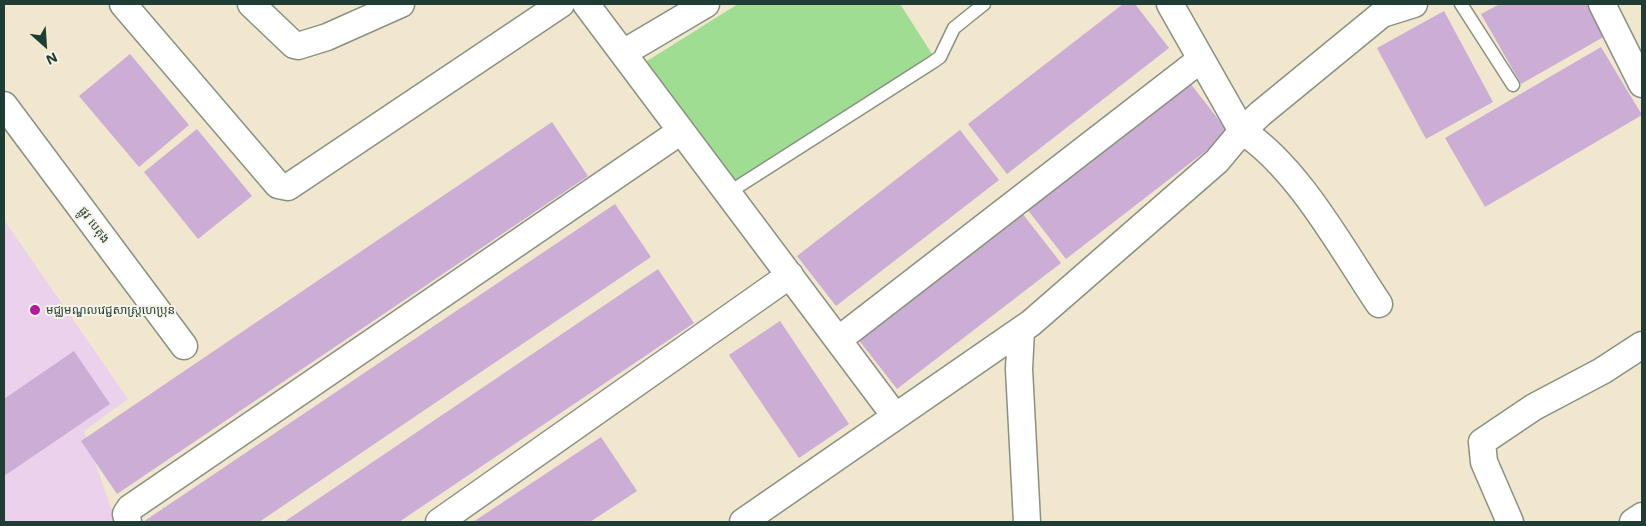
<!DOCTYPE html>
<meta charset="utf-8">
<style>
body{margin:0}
#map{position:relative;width:1646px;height:526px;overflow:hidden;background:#f0e7ce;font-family:Mali,sans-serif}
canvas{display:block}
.frame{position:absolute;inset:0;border:5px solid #1f3d34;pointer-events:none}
.north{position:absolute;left:20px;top:20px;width:50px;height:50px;-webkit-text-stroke:4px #f7f3e8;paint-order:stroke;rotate:154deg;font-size:14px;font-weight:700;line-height:20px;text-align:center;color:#1f3d34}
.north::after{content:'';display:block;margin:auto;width:18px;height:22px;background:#1f3d34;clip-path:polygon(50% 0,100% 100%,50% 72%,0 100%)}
</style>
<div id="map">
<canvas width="1646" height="526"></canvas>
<div class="frame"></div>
<div class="north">N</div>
</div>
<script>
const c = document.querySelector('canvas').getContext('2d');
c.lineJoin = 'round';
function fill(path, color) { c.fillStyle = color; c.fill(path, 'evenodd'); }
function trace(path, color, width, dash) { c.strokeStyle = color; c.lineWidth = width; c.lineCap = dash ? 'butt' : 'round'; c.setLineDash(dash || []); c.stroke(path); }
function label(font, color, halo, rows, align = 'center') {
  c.font = font + ' Mali,"Noto Sans Khmer",sans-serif'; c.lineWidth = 4; c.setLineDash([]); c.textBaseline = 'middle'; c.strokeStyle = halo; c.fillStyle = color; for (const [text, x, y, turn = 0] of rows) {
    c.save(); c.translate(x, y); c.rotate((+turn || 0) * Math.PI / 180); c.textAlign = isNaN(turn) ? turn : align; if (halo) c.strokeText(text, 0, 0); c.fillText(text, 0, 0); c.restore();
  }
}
fill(new Path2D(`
 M4,220L128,399L84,431L116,522H4Z`), '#ebd1eb');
fill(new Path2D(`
 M738,4H900L934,57L727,187L647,61Z`), '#9fdd92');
fill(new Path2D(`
 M1123,4H1135L1169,48L1007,174L968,124Z
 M1500,4H1590L1607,35L1521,84L1481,14Z
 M1444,11L1493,102L1426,139L1377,48Z
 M1601,47L1642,115L1485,207L1445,138Z
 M130,54L189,125L139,167L79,96Z
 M1190,83L1229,133L1066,259L1027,209Z
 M552,122L588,176L117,494L81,441Z
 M197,129L252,196L198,239L144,172Z
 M960,130L999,180L836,306L797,256Z
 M615,204L651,257L259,522H143Z
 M1022,213L1061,263L897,389L858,339Z
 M658,269L694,323L399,522H284Z
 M780,321L849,424L799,458L729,355Z
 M74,351L110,404L4,476V399Z
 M601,437L637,491L590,522H473Z`), '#cbadd5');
const lane = new Path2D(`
 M1461,4L1513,85
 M728,193L933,62L940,57L954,28L984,4`);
const street = new Path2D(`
 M123,4L278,185L288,187L561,4
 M251,4L294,45L298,46L327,37L401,4
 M586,4L895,416
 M1170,4L1242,131C1298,167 1342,249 1379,304
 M1602,4L1642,84
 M623,53L706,4
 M4,105L184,346
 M1021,330L1019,369L1027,522
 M838,340L1200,60
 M128,522L126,514L130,508L681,131
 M439,522L790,275
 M743,522L1031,323L1217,161L1242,131L1260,114L1382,14L1414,4
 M1510,522L1484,462L1482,442L1534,407L1602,371L1642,345
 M1633,522L1642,516`);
trace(lane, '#889281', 15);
trace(street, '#889281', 29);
trace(lane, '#fff', 12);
trace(street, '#fff', 26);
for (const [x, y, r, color] of [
 [35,310,6,"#b5179e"]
]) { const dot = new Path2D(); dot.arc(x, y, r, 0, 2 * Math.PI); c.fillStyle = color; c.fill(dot); trace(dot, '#f7f3e8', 2); }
label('12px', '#1f3d34', '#f7f3e8', [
 ["ផ្លូវ បេតុង",94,225,53]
]);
label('12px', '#1f3d34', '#f7f3e8', [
 ["មជ្ឈមណ្ឌលវេជ្ជសាស្ត្រហេប្រុន",46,310]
], 'left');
</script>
